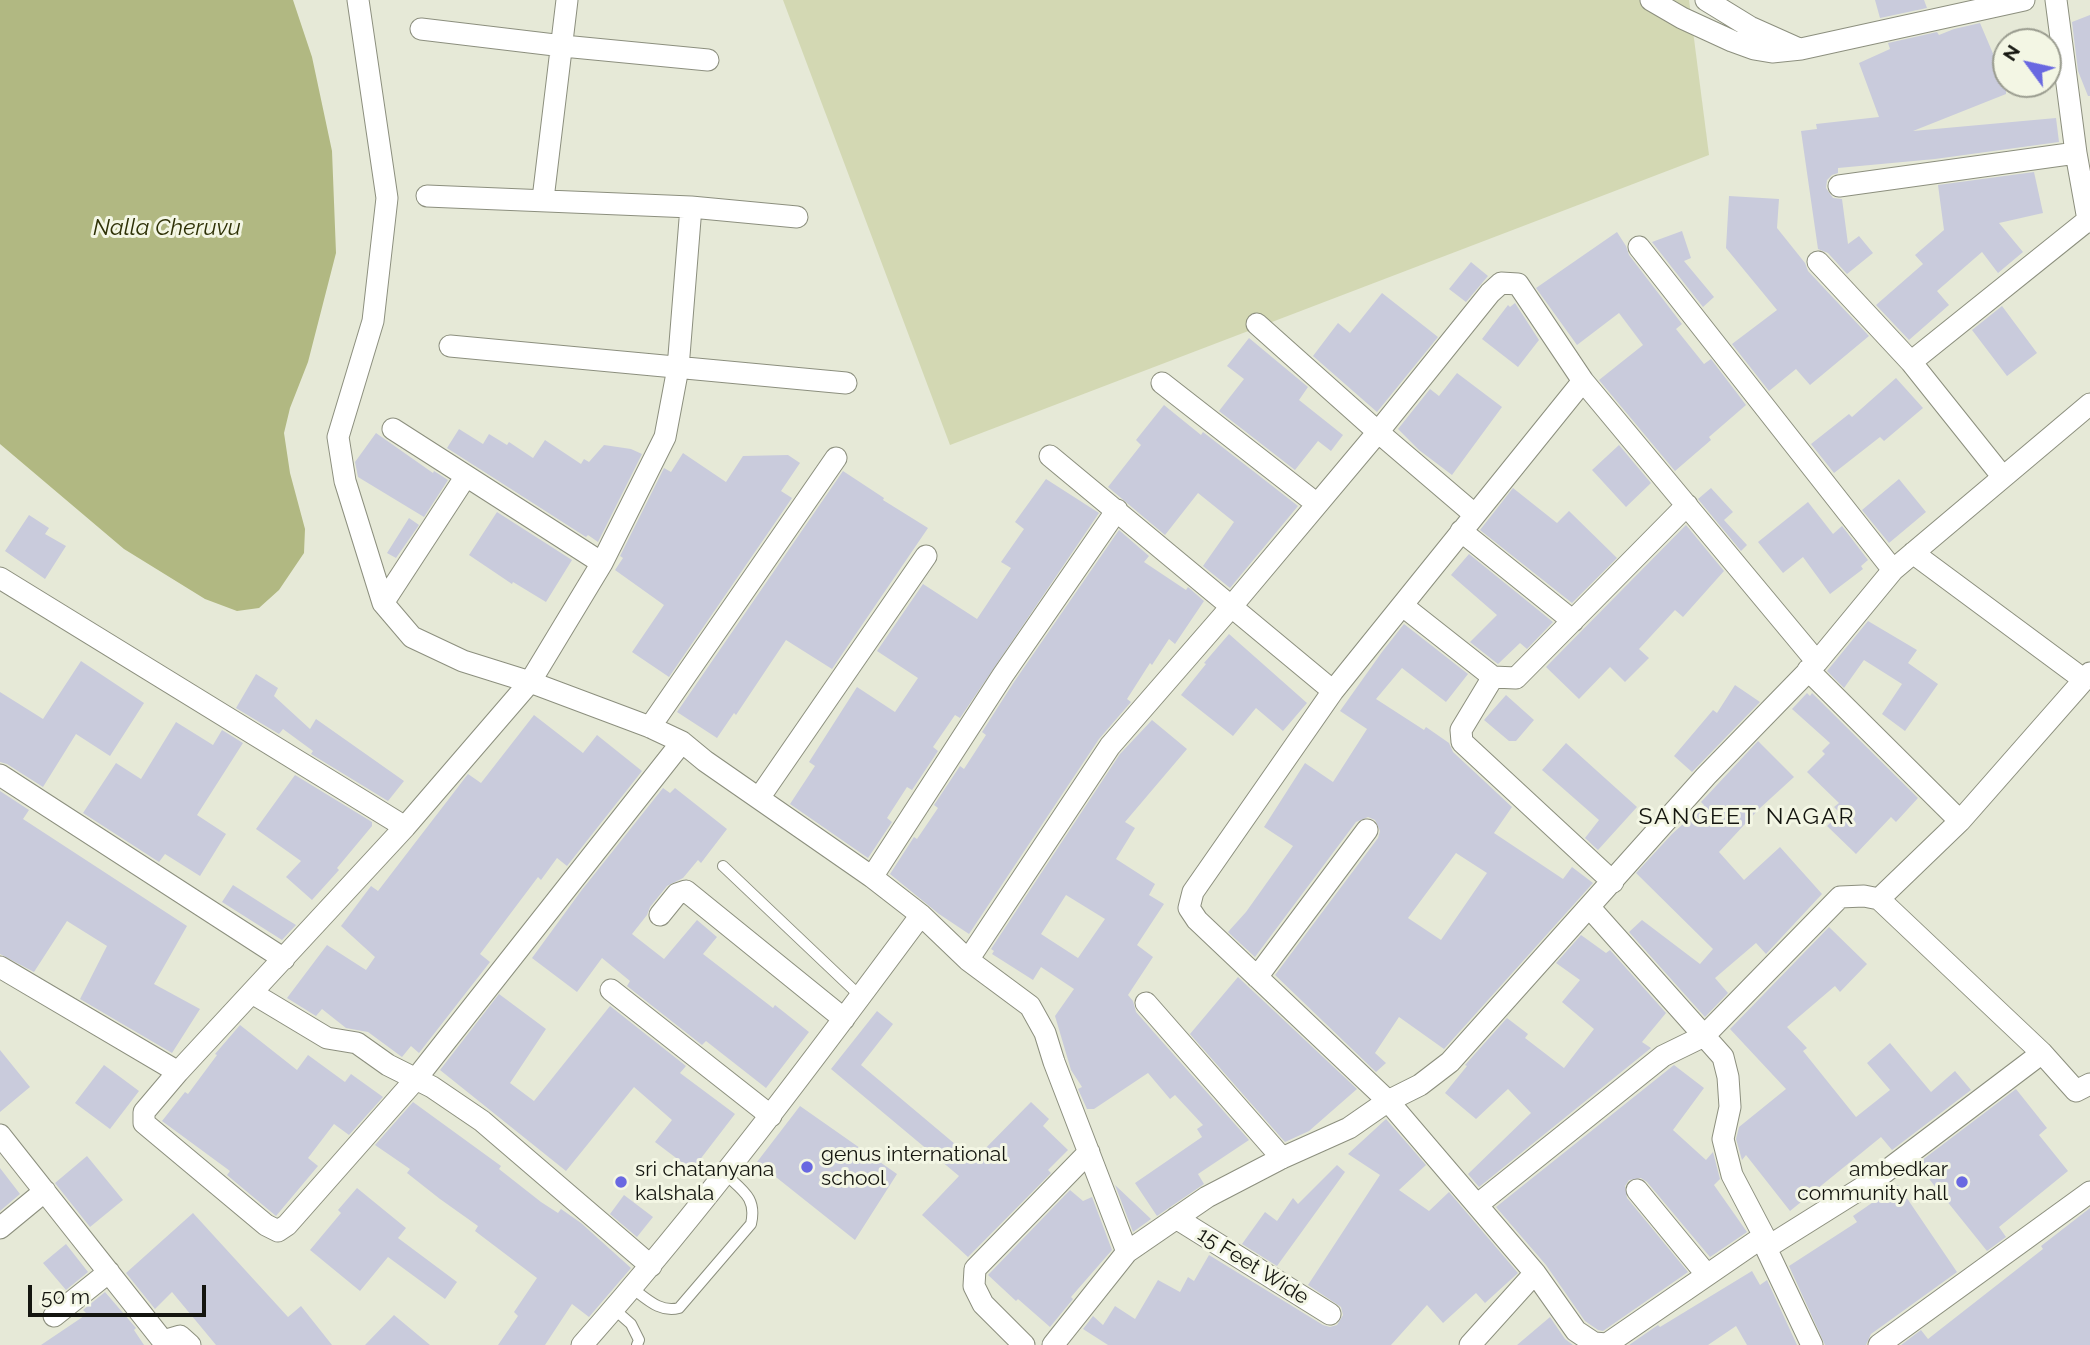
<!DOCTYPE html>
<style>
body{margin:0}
#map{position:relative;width:2090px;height:1345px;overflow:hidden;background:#e6e9d7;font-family:Raleway,sans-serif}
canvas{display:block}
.north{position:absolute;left:1992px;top:28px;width:70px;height:70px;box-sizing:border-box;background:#f3f6e4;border:2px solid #9a9c8f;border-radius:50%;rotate:303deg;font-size:19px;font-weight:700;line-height:28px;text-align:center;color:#14150f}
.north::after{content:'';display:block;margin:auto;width:24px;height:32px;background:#6968e1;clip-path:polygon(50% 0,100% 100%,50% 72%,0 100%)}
.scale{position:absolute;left:28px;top:1285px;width:178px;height:32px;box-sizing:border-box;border:4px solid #14150f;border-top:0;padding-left:9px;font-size:21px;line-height:24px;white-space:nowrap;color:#14150f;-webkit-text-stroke:5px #f3f6e4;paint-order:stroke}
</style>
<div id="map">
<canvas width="2090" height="1345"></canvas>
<div class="north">N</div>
<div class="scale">50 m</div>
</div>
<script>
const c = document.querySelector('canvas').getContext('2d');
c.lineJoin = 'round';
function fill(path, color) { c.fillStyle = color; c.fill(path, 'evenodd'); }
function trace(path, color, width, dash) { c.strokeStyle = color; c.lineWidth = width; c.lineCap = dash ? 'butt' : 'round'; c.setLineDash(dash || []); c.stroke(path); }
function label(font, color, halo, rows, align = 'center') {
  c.font = font + ' Raleway,sans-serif'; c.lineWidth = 6; c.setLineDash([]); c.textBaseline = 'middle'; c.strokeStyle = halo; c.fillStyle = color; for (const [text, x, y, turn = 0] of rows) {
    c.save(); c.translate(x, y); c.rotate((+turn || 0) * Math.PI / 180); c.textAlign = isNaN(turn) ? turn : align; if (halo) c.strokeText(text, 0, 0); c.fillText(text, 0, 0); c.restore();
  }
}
fill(new Path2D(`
 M783,0H1689L1709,155L950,445Z`), '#d3d8b3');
fill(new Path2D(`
 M0,0H293L312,57L332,151L336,253L308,362L290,408L284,433L290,473L305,529L304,553L279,590L259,608L237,611L205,599L124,549L0,444Z`), '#b1b882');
fill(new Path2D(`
 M1875,0H1924L1927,8L1880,18Z
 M2090,15V96H2088L2078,71L2072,22Z
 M1980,23L1997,63L2006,59V94L1913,131L2056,118L2059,142L1935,159L1838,168V173L1832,175L1827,180L1826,188L1833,198L1842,199L1848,244L1859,236L1873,253L1847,274L1828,253L1818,249L1801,131L1817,129L1816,124L1879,117L1859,63L1890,49L1888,43L1937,32L1939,35L1954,29Z
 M2034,172L2043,213L1999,223L2023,252L1998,273L1982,252L1937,291L1949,305L1909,340L1876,305L1923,264L1915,255L1944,230L1938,185Z
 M1729,196L1779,199L1777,228L1805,263L1808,271L1869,336L1810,385L1796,369L1769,391L1732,344L1777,310L1726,248Z
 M1682,231L1691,258L1684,261L1714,297L1703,307L1652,242Z
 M1617,232L1626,246L1629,255L1682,324L1676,329L1704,364L1711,359L1746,405L1709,437L1711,440L1675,471L1599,380L1643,345L1619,313L1577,345L1536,288Z
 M1471,262L1488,276L1466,302L1449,289Z
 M1382,293L1438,337L1377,412L1313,356L1338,323L1350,333Z
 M1515,303L1539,340L1518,367L1482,339L1508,305L1510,307Z
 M2002,306L2037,353L2007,376L1972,330Z
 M1249,338L1308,387L1299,400L1343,435L1331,451L1318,441L1295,470L1219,411L1244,379L1227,366Z
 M1457,373L1502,407L1452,475L1419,450L1398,429L1430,389L1439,396Z
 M1896,378L1923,408L1884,441L1880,437L1834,473L1811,444L1849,414L1852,417Z
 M1164,405L1201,435L1203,432L1298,506L1230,588L1203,566L1234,522L1198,493L1165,535L1108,487L1141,445L1136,440Z
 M459,429L483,444L489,434L507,445L509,442L533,458L545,440L581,464L584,459L589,462L604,445L631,449L642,454L598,542L588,535L586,537L447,448Z
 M376,433L433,473L434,471L448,480L424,517L358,477L355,462Z
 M1619,445L1651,483L1626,507L1592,470Z
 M683,453L726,482L743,456L788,455L800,463L781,491L792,498L669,677L632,652L664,605L615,570L623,558L620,556L664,468L671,472Z
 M843,471L884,498L883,500L928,528L832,669L786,640L736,715L734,713L717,738L677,712Z
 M1046,479L1099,513L960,718L955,715L933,747L938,751L912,790L907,787L887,818L892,822L868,858L790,804L815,766L809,762L857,687L895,712L918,678L877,651L923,584L977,619L1011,568L1001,562L1024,529L1015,522Z
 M1899,479L1926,512L1889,543L1862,510Z
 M1513,488L1557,523L1569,511L1617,558L1572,603L1480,530Z
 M1711,488L1733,512L1724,520L1747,545L1741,551L1698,499Z
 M1808,502L1833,534L1842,526L1868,560L1861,566L1863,569L1830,594L1803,557L1783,573L1758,542Z
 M497,512L572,560L546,602L513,582L512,584L469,555Z
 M29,515L49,528L45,534L66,546L45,579L5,551Z
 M409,518L419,525L396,558L387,553Z
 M1686,525L1724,571L1683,617L1675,610L1639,649L1649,658L1625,682L1610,667L1579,699L1546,667Z
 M1119,530L1149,556L1144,562L1186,590L1188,587L1204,601L1175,644L1169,639L1152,665L1150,663L1127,699L1131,702L1099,739L969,934L939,914L890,874L914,837L917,839L938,808L934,805L960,766L964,769L986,735L982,732L1014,682Z
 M1469,554L1553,622L1527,649L1520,643L1498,664L1470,642L1497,615L1451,575Z
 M1868,621L1917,650L1908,663L1938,684L1905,731L1882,714L1902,684L1864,660L1844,688L1827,671Z
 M1404,624L1468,674L1446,702L1402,668L1376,699L1424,730L1426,727L1449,743L1453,752L1512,807L1494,833L1563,879L1572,867L1593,883L1444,1049L1399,1017L1375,1053L1386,1063L1376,1072L1275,975L1378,838L1380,831L1375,820L1368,817L1356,822L1255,957L1228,932L1246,912L1293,846L1264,827L1305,763L1333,782L1367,729L1340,711L1382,652ZM1456,853L1487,873L1441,940L1408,918Z
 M1229,634L1307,703L1283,731L1256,708L1233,736L1181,695L1206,664L1204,663Z
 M81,661L144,703L110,756L76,734L43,787L7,764L0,762V692L43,719Z
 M256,674L278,688L274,696L310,729L316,719L404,781L388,801L311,754L313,751L283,729L279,734L236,708Z
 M1735,685L1760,702L1692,772L1674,756L1713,710L1717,713Z
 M1807,693L1810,696L1812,693L1918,798L1896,822L1891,817L1856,854L1827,826L1840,813L1834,807L1839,803L1807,772L1825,754L1822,751L1830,743L1792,709Z
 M1506,695L1534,720L1516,741H1509L1484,720Z
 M534,715L583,753L597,735L642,771L567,866L557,858L541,880L538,877L480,954L490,962L419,1053L411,1046L402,1057L368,1032L346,1028L322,1009L316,1016L287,998L327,945L366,970L375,957L341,926L371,886L378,891L468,774L481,783Z
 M1152,720L1187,749L1125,822L1135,828L1116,859L1155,884L1149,895L1164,904L1137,945L1153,957L1128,995L1133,1001L1136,1012L1249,1140L1198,1174L1204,1184L1157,1216L1135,1183L1202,1137L1197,1129L1203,1125L1175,1095L1170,1099L1148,1073L1094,1109H1087L1078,1089L1082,1087L1071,1070L1055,1016L1074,989L1041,967L1033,980L992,954L994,951L991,949L1120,754ZM1066,895L1105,919L1078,958L1041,934Z
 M176,722L213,745L222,730L243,743L197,815L226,834L200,876L165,854L159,862L83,813L116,763L141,779Z
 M1758,741L1794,777L1759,809L1719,852L1744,880L1780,847L1822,894L1766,954L1756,943L1715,978L1728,993L1705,1017L1629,932L1642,920L1700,964L1713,949L1636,873L1672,834L1704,805L1701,802Z
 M1566,743L1637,807L1598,850L1585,838L1599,820L1542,770Z
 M295,775L372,822V826L337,868L339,870L312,900L286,877L301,861L256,829Z
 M663,788L670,793L675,788L727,829L701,863L698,860L683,878L667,886L650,907L647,915L632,934L664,959L697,920L717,937L703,954L773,1008L775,1005L809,1032L766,1088L706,1041L702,1045L627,986L630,981L602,958L577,992L532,958L581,891Z
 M0,791L29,810L23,819L187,926L154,984L200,1009L172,1053L80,999L107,946L67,921L34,972L0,954Z
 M233,885L283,917L296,925L282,940L222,902Z
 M1829,927L1867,964L1840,992L1835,986L1787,1027L1807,1048L1803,1051L1856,1117L1890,1090L1867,1063L1890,1043L1931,1092L1955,1071L1971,1090L1892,1150L1881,1137L1790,1211L1746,1155L1742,1160L1736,1139L1739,1127L1786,1089L1730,1029Z
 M1581,935L1606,953L1610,950L1666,1013L1642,1042L1651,1048L1479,1187L1468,1174L1531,1113L1508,1089L1476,1119L1445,1093L1467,1066L1465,1065L1507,1018L1528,1034L1525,1038L1564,1068L1594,1029L1562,1002L1580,980L1556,963Z
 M1238,977L1357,1089L1309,1131L1285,1142L1190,1034Z
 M499,994L546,1029L510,1083L534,1101L610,1006L686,1066L680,1073L735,1114L692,1170L655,1142L672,1120L634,1087L566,1171L440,1070Z
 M877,1011L893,1024L861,1065L974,1160L1031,1102L1049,1119L1043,1126L1068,1150L1048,1170L1051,1173L968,1257L922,1215L959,1176L831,1069Z
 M240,1025L297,1070L308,1055L345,1082L351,1074L383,1097L349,1135L334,1124L308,1158L318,1166L276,1216L227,1175L230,1171L162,1121L185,1092L188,1094L217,1055L215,1054Z
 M0,1050L30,1087L0,1112Z
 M104,1065L139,1091L110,1129L75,1103Z
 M1674,1065L1704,1088L1673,1130L1706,1160L1713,1152L1720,1179L1714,1185L1747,1232L1710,1257L1647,1182L1641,1178L1629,1180L1625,1186L1627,1198L1688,1272L1603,1331L1598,1330L1585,1321L1546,1265L1496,1207Z
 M2016,1089L2047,1128L2039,1135L2068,1171L1999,1227L2006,1237L1987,1251L1917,1164Z
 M413,1102L501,1166L499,1169L541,1202L558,1213L561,1209L581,1223L631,1268L589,1317L572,1304L545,1345H498L518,1316L514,1312L537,1278L475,1231L478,1226L440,1199L407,1173L410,1169L375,1145Z
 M800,1106L897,1174L855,1240L757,1162Z
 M1386,1119L1426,1165L1399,1190L1429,1211L1449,1192L1518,1273L1485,1303L1476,1293L1443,1323L1427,1305L1391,1345H1108L1083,1329L1093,1316L1103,1325L1115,1306L1135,1319L1158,1280L1180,1292L1188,1277L1194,1281L1209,1255L1323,1325L1330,1327L1337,1325L1343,1315L1341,1307L1308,1285L1380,1175L1348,1154Z
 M87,1156L123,1200L90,1227L55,1183Z
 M1337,1165L1345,1172L1277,1266L1242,1244L1265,1212L1277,1221L1293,1198L1298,1204Z
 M0,1168L20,1194L0,1211Z
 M1115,1185L1151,1219L1133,1232Z
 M1898,1185L1957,1272L1871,1334L1866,1345H1825L1789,1266L1857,1222L1853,1216Z
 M357,1188L406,1228L398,1238L457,1282L445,1299L388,1257L360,1291L310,1250L341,1213L338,1210Z
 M1070,1190L1083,1201L1092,1197L1112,1250L1071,1297L1073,1299L1050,1327L1018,1299L1016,1301L988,1275Z
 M624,1195L653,1217L637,1237L610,1214Z
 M2090,1208V1345H1901L1921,1330L1928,1339L2043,1249L2041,1246Z
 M193,1213L288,1317L301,1306L332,1345H216L172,1292L155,1309L126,1273Z
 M66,1244L88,1272L66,1290L43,1263Z
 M1752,1271L1760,1285L1767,1280L1797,1345H1747L1736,1326L1708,1345H1629L1658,1325L1660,1327Z
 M105,1292L136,1328L134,1330L144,1345H41L87,1314L83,1310Z
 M394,1315L430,1345H365Z
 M1550,1317L1565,1339L1573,1345H1517Z`), '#c9cbdc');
const service = new Path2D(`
 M723,866L860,996
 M632,1288C647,1299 660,1313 679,1308L751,1224C757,1198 743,1191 725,1174
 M614,1309L631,1324L639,1340L637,1345`);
const minor = new Path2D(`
 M358,0L387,198L373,321L338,437L345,481L383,603L412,637L463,661L530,682L650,727L682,742L705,761L872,877L921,915
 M1651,0L1682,18L1732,41L1754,49L1772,52L1801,49L2024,0
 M1706,0L1750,27L1797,48
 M2056,0L2076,153L2088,220L2090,222
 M421,29L563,46L708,60
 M1839,186L2076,153
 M427,196L691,207L797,217
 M543,199L567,0
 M1639,247L1893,570
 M1818,262L1911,362
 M1257,324L1378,432L1474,514
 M450,346L846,383
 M1583,381L1817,662
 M1162,383L1317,504
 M1050,456L1333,691
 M2002,476L1911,362L2088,220
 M1461,531L1573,621
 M1913,553L2083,679
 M602,563L665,437L678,368L691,207
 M0,578L405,827
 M383,603L466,476
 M1403,606L1493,677L1516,678L1687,505
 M1808,670L1960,821
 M2090,673L1960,821L1879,899L2042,1053L2076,1091L2090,1084
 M1493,677L1461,730L1462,742L1613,882
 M650,727L836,458
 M0,775L284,959
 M759,798L926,556
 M872,877L1003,675L1117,510
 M1590,908L1723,1057L1728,1077L1730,1107L1723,1139L1732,1175L1764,1236
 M660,915L677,894L686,891L844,1019
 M968,960L1110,746L1231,607L1378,432L1490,293L1501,283L1518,284L1583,381L1333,691L1193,892L1189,908L1197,920L1388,1101L1535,1273L1576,1331L1594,1343L1607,1344L1764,1236L1766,1248L1812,1345
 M0,967L178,1072L405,827L530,682L602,563L393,429
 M1257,977L1367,830
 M611,990L771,1116
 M252,993L327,1038L357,1043L388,1065L432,1087L482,1121L651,1266
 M1146,1003L1282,1158
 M178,1072L144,1112V1123L266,1225L278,1231L287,1225L415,1080L682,742
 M0,1135L163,1341L180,1336L190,1345
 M1637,1190L1707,1275
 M1477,1205L1663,1056L1704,1036L1840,897L1864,896L1879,899
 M1176,1218L1330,1314
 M0,1228L45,1191
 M1766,1248L1873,1181L2042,1053
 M54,1316L109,1272
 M582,1345C703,1208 812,1062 921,915L968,960L1030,1006L1045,1033L1054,1062L1127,1252
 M1024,1345L983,1304L974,1286L975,1269L1089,1152
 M1053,1345L1127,1252L1207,1197L1282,1158L1349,1128L1388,1101L1420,1085L1450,1062L1706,776L1817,662L1893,570L2090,404
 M1470,1345L1535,1273
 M1879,1345L2090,1192`);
trace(service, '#8c8f7e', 12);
trace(minor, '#8c8f7e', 23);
trace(service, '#fff', 10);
trace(minor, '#fff', 21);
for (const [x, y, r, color] of [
 [807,1167,7,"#6968e1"],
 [621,1182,7,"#6968e1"],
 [1962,1182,7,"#6968e1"]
]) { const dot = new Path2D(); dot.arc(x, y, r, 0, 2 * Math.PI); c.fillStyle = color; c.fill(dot); trace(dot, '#f3f6e4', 2.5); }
label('21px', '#14150f', '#f3f6e4', [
 ["genus international",821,1155],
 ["school",821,1179],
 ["sri chatanyana",635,1170],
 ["kalshala",635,1194],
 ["ambedkar",1948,1170,"right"],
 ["community hall",1948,1194,"right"]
], 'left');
label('21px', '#14150f', '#f3f6e4', [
 ["15 Feet Wide",1253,1266,32]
]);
label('italic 23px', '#2e3106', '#f3f6e4', [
 ["Nalla Cheruvu",167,228]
]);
c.letterSpacing = '2px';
label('23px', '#14150f', '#f3f6e4', [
 ["SANGEET NAGAR",1747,817]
]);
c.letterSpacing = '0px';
</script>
